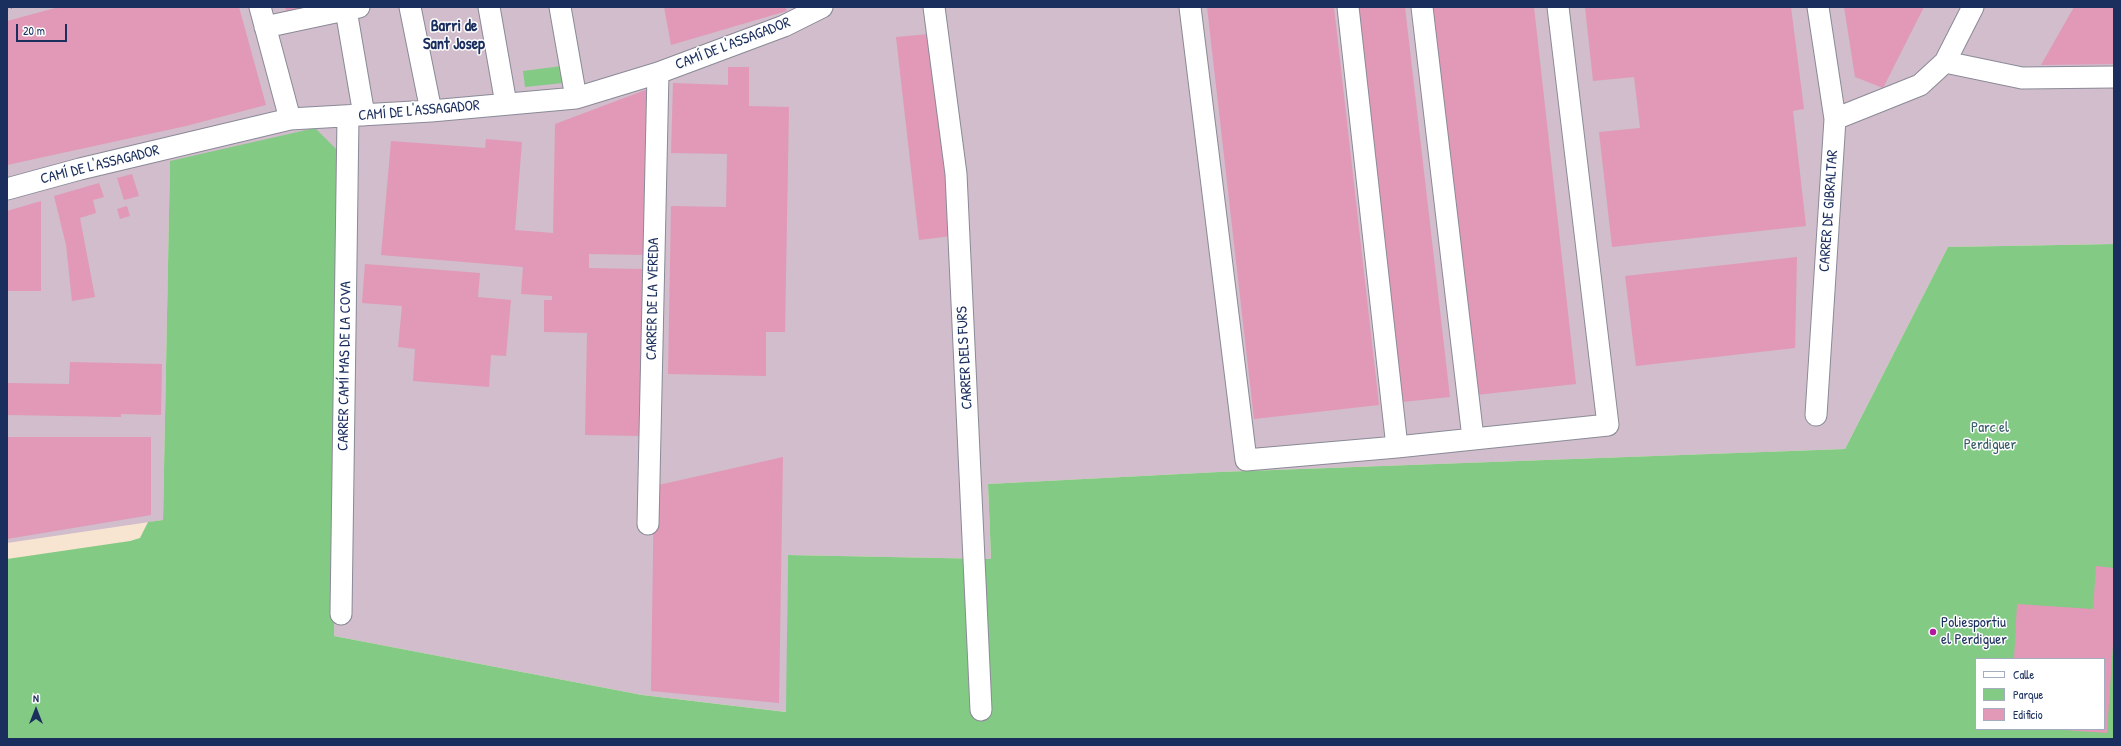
<!DOCTYPE html>
<meta charset="utf-8">
<style>
body{margin:0}
#map{position:relative;width:2121px;height:746px;overflow:hidden;background:#f8e5d1;font-family:"Patrick Hand",sans-serif}
canvas{display:block}
.frame{position:absolute;inset:0;border:8px solid #1b2f5e;pointer-events:none}
.legend{position:absolute;left:1975px;top:658px;width:130px;height:72px;box-sizing:border-box;background:#fff;border:1px solid #a4acbf;margin:0;padding:5px 7px;list-style:none;font-size:12px;color:#1b2f5e}
.legend li{display:flex;align-items:center;gap:8px;height:20px}
.legend b{width:20px;border:1px solid #a4acbf}
.north{position:absolute;left:16px;top:690px;width:40px;height:40px;-webkit-text-stroke:3px #fff;paint-order:stroke;rotate:0deg;font-size:11px;font-weight:700;line-height:16px;text-align:center;color:#1b2f5e}
.north::after{content:'';display:block;margin:auto;width:14px;height:18px;background:#1b2f5e;clip-path:polygon(50% 0,100% 100%,50% 72%,0 100%)}
.scale{position:absolute;left:16px;top:24px;width:51px;height:18px;box-sizing:border-box;border:2px solid #1b2f5e;border-top:0;padding-left:5px;font-size:12px;line-height:14px;white-space:nowrap;color:#1b2f5e;-webkit-text-stroke:3px #fff;paint-order:stroke}
</style>
<div id="map">
<canvas width="2121" height="746"></canvas>
<div class="frame"></div>
<ul class="legend">
<li><b style="height:5px;background:#fff"></b>Calle</li>
<li><b style="height:11px;background:#83ca85"></b>Parque</li>
<li><b style="height:11px;background:#e199b7"></b>Edificio</li>
</ul>
<div class="north">N</div>
<div class="scale">20 m</div>
</div>
<script>
const c = document.querySelector('canvas').getContext('2d');
c.lineJoin = 'round';
function fill(path, color) { c.fillStyle = color; c.fill(path, 'evenodd'); }
function trace(path, color, width, dash) { c.strokeStyle = color; c.lineWidth = width; c.lineCap = dash ? 'butt' : 'round'; c.setLineDash(dash || []); c.stroke(path); }
function label(font, color, halo, rows, align = 'center') {
  c.font = font + ' "Patrick Hand",sans-serif'; c.lineWidth = 3; c.setLineDash([]); c.textBaseline = 'middle'; c.strokeStyle = halo; c.fillStyle = color; for (const [text, x, y, turn = 0] of rows) {
    c.save(); c.translate(x, y); c.rotate((+turn || 0) * Math.PI / 180); c.textAlign = isNaN(turn) ? turn : align; if (halo) c.strokeText(text, 0, 0); c.fillText(text, 0, 0); c.restore();
  }
}
fill(new Path2D(`
 M7,7H2114V244L1948,247L1845,449L1219,472L988,484L991,559L788,555L787,712L642,695L334,636L342,156L170,162L163,520L7,543Z`), '#d1bdcb');
fill(new Path2D(`
 M562,66L563,83L525,87L523,71Z
 M315,128L342,155L334,636L642,695L786,712L788,555L991,559L988,484L1219,472L1845,449L1948,247L2114,244V739H7V559L130,541L140,538L148,522L163,520L170,161ZM1976,659H2104V729H1976Z`), '#83ca85');
fill(new Path2D(`
 M59,7H239L266,105L186,126L7,165V21Z
 M285,7H322L287,14Z
 M664,7H785L787,11L671,45Z
 M1207,7H1334L1379,405L1254,419Z
 M1358,7H1405L1450,397L1402,402Z
 M1432,7H1534L1576,384L1476,395Z
 M1585,7H1791L1804,109L1793,111L1806,226L1612,247L1599,132L1640,128L1634,77L1593,81Z
 M1844,7H1924L1883,88L1855,77Z
 M2074,7H2114V64L2041,65Z
 M929,34L952,236L919,240L896,37Z
 M728,67H749V106L789,107L785,332H766V376L668,374L671,206L726,207L727,154L671,153L673,83L728,85Z
 M648,89L645,255L589,254V268L642,269V436L585,435L587,333L544,332V300H552V296L521,294L523,267L381,255L391,141L485,148L486,139L522,142L515,230L553,233L555,124Z
 M132,174L139,196L124,200L117,178Z
 M99,183L104,197L93,200L96,213L80,218L95,297L72,301L66,245L54,196Z
 M41,201V291H7V211Z
 M127,206L130,216L120,219L117,209Z
 M1797,257L1795,348L1636,366L1625,276Z
 M365,264L480,273L478,297L511,300L506,356L491,355L489,387L413,381L415,349L398,347L402,306L362,303Z
 M70,362L162,364L161,415L121,414V417L7,415V383L69,384Z
 M7,437H151V515L7,539Z
 M783,457L779,703L651,691L654,486Z
 M2096,566L2114,568V629L2107,733L2064,730L2104,729V659H2014L2017,604L2093,609Z`), '#e199b7');
const minor = new Path2D(`
 M260,7L290,119
 M410,7L431,111
 M489,7L506,104
 M560,7L576,98
 M934,7L956,174L981,710
 M1190,7L1246,460L1397,447L1608,425L1558,7
 M1348,7L1397,447
 M1422,7L1473,438
 M346,10L364,115
 M265,27L359,7
 M1945,62L2022,78L2114,77
 M1835,119L1920,85L1945,62L1973,7
 M7,189L80,169L290,119L431,111L576,98L658,73L784,26L822,7
 M1816,415L1835,119L1818,7
 M648,524L658,73
 M341,614L348,117`);
trace(minor, '#8a8a98', 23);
trace(new Path2D(`
 M7,9L13,7`), '#8a8a98', 2.5, [1, 3]);
trace(minor, '#fff', 21);
for (const [x, y, r, color] of [
 [1933,632,4,"#b5179e"]
]) { const dot = new Path2D(); dot.arc(x, y, r, 0, 2 * Math.PI); c.fillStyle = color; c.fill(dot); trace(dot, '#fff', 1.5); }
label('15px', '#1b2f5e', '#fff', [
 ["CAMÍ DE L'ASSAGADOR",733,44,-21],
 ["CAMÍ DE L'ASSAGADOR",419,111,-5],
 ["CAMÍ DE L'ASSAGADOR",100,165,-14],
 ["CARRER DE GIBRALTAR",1829,211,-86],
 ["CARRER DE LA VEREDA",653,299,-89],
 ["CARRER DELS FURS",965,358,-93],
 ["CARRER CAMÍ MAS DE LA COVA",345,366,-89]
]);
label('15px', '#3a5e6a', '#fff', [
 ["Parc el",1990,428],
 ["Perdiguer",1990,445]
]);
label('15px', '#1b2f5e', '#fff', [
 ["Poliesportiu",1941,623],
 ["el Perdiguer",1941,640]
], 'left');
label('bold 16px', '#1b2f5e', '#fff', [
 ["Barri de",454,27],
 ["Sant Josep",454,45]
]);
</script>
